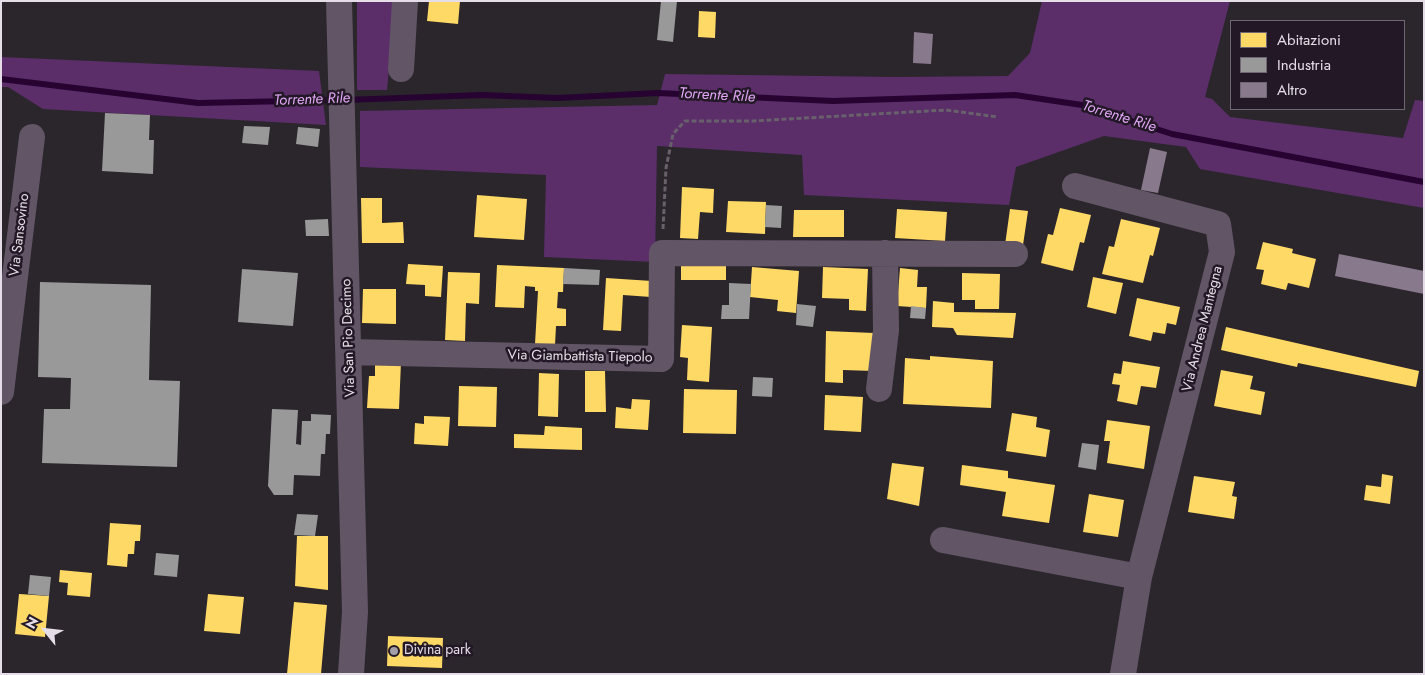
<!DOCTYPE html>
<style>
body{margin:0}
#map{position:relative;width:1425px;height:675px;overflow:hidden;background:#2b262c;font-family:Jost,sans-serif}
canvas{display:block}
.frame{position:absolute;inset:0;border:2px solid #e5dee8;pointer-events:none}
.legend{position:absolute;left:1230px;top:20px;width:175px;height:90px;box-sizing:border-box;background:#221826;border:1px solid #706774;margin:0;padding:6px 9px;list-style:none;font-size:15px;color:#e5dee8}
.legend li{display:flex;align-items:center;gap:10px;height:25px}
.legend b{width:25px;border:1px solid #706774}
.north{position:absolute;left:20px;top:605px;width:50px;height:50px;-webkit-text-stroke:4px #221826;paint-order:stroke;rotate:299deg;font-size:14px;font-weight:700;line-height:20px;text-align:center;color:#e5dee8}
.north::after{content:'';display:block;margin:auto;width:18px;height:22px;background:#e5dee8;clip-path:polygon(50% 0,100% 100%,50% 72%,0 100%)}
</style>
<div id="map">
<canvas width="1425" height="675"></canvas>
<div class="frame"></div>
<ul class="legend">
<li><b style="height:14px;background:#ffd966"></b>Abitazioni</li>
<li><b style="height:14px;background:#999"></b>Industria</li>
<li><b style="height:14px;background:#887a8c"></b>Altro</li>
</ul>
<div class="north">N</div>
</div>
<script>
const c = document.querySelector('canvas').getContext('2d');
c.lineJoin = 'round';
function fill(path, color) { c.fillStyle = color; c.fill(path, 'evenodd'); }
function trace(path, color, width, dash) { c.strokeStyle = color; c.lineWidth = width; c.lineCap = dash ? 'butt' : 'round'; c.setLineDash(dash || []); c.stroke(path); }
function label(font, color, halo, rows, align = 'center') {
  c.font = font + ' Jost,sans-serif'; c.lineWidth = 5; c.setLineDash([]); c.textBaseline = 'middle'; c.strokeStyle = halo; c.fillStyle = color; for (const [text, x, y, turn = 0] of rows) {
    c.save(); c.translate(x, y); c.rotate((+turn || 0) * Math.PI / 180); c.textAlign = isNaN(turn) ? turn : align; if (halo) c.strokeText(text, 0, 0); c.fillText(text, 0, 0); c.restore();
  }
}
fill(new Path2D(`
 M357,1H395L387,90H357Z
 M1042,1H1230L1205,97L1212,99L1230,117L1403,138L1415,100L1424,101V208L1200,169L1186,147L1104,136L1016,167L1009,205L804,195L802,155L657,146L655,262L544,257L546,175L360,167V111L657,105L665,74L895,77L1008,76L1030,53Z
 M1,57L319,71L326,125L43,109L8,87H1Z`), '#5b2e6a');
fill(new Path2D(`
 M429,1H460L458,24L427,21Z
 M699,11L716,12L715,38L698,37Z
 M682,187L714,189L713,213L700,212L698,239L680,238Z
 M477,195L527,199L524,240L474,237Z
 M361,198H382V223L403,222L404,243H362Z
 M728,201L766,202L765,234L726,232Z
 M1060,208L1091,215L1084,243L1080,242L1073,271L1041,263L1048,234L1053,235Z
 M897,209L947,212L945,241L895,238Z
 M1010,209L1028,211L1023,245H1005Z
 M794,210H844V237H793Z
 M1121,219L1160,228L1153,256L1150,255L1143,283L1102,274L1109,246L1114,247Z
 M1263,242L1293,249L1292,253L1316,259L1309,288L1288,283L1286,290L1261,284L1264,270L1256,269Z
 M681,262H726V280H681Z
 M408,264L443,266L441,297L425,296V285L406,284Z
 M497,265L564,268L563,292H558L557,308L566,309V326H556L555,345L535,344L538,291H535V287L525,286L524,308L495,307Z
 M752,267L799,271L796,313L777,311L778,300L750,297Z
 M823,267L868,269L866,311L849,310V299L822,298Z
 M900,268L918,270L917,287H927L926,308L897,306Z
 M448,272L480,273L479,304L466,303L465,341L445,340Z
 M962,273L1000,274L999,309H975V300H962Z
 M1093,277L1123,283L1116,314L1087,307Z
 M606,278L652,281L651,297L623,295L621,331L603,330Z
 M363,289H396V324L362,323Z
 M1137,298L1180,307L1176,325L1167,323L1165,334L1153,332L1151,341L1129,336Z
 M933,301L954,303V312L1016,313L1013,338L957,335L953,328L932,327Z
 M682,325L712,327L709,382L687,380L688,358L680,357Z
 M1226,327L1419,371L1416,387L1298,363L1297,367L1221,350Z
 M826,331L874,333L873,371L843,370V383L825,382Z
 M930,356L993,361L991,408L903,404L905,358L930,360Z
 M375,361L401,362L399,409L367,408L369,376H375Z
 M1123,361L1160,367L1156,388L1141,386L1137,405L1117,401L1120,385L1112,384L1114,373L1121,374Z
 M1221,370L1253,376L1250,389L1265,392L1261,415L1214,406Z
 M585,371H605L606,412H585Z
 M539,373L559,374L558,417L538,416Z
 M459,386L497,387L496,427L458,426Z
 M684,389L737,390L736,434L683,433Z
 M825,395L863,397L861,432L824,430Z
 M632,399L650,400L648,430L615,428L616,407L631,409Z
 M1012,413L1037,417L1036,427L1050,430L1046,457L1006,451Z
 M424,416L450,417L448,446L414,444L415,423L424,424Z
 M1107,420L1150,426L1144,469L1107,463L1110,441H1104Z
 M545,426L582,428V450L514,448V434L544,435Z
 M892,463L924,467L919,506L887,499Z
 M962,465L1008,471V478L1055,485L1049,523L1002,516L1006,492L960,485Z
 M1382,474L1393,476L1390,504L1364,500L1366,485L1381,487Z
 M1194,476L1235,482L1232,496L1237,497L1234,519L1188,512Z
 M1089,494L1124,500L1118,537L1083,532Z
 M110,523L141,525L140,541H135L134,554H128L127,567L107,565Z
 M297,536H328V590L295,586Z
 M60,570L92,573L90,597L67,595L68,583L59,582Z
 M19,594L49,596L45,637L15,634Z
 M208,594L244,597L240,634L204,631Z
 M294,602L327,605L321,674H287Z
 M388,636L443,638L442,668L387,666Z`), '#ffd966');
fill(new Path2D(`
 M661,1H677L673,42L657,40Z
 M105,113L150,115L149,140H154L153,174L102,171Z
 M244,126L270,127L268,145L242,143Z
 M298,127L320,129L318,147L296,144Z
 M766,205L782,206L781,228L765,227Z
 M328,219L329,236H306L305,220Z
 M564,268L600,270L599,285L563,284Z
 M242,269L298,273L293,326L238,322Z
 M40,282L151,285L149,380L180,381L177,467L42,463L44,409H70L71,378L38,377Z
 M729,283L751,284L749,319H721L722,305H729Z
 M797,304L816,306L813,327L796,325Z
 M911,306L926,308L925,319L910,318Z
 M753,377L773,378L772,397L752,396Z
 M272,409L298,410L296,444L301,445L302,421H311V414L331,415L330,434H326L325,454H321L320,476L294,475L293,495H274L268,486Z
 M1082,443L1099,445L1096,470L1078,467Z
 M297,514L318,515L315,536L294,535Z
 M156,553L179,555L177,577L154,575Z
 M30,575L51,577L49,596L28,594Z`), '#999');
trace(new Path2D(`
 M1,79L198,103L336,100
 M346,100L482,95L557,98L658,93L833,101L1015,95L1082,105L1172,134L1424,182`), '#260331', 6);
fill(new Path2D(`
 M914,32L933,34L931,64L913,63Z
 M1150,148L1167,152L1158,193L1141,190Z
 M1339,254L1424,271V294L1335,276Z`), '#887a8c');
trace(new Path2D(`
 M663,229L666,168L673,134L685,121H753L946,110L998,117`), '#68606b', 3, [5, 2.5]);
trace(new Path2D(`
 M339,1L355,612L351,674
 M401,69L405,1
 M1075,186L1218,224L1222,252L1139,577L1123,674
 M350,352L661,359L662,253L1015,254
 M879,389L886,330L885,253
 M1,392L32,137
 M943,540L1139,577`), '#625666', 26);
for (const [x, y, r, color] of [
 [394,651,5,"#a49ea6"]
]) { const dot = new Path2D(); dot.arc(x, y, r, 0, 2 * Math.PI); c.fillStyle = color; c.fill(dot); trace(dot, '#221826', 2); }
label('14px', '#e5dee8', '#221826', [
 ["Via Sansovino",20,235,-83],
 ["Via Andrea Mantegna",1203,329,-76],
 ["Via San Pio Decimo",349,338,-92],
 ["Via Giambattista Tiepolo",580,357,1]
]);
label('14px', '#e5dee8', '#221826', [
 ["Divina park",404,651]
], 'left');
label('italic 15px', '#e1a6f5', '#221826', [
 ["Torrente Rile",717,96,3],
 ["Torrente Rile",312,100,-2],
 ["Torrente Rile",1119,117,17]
]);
</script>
